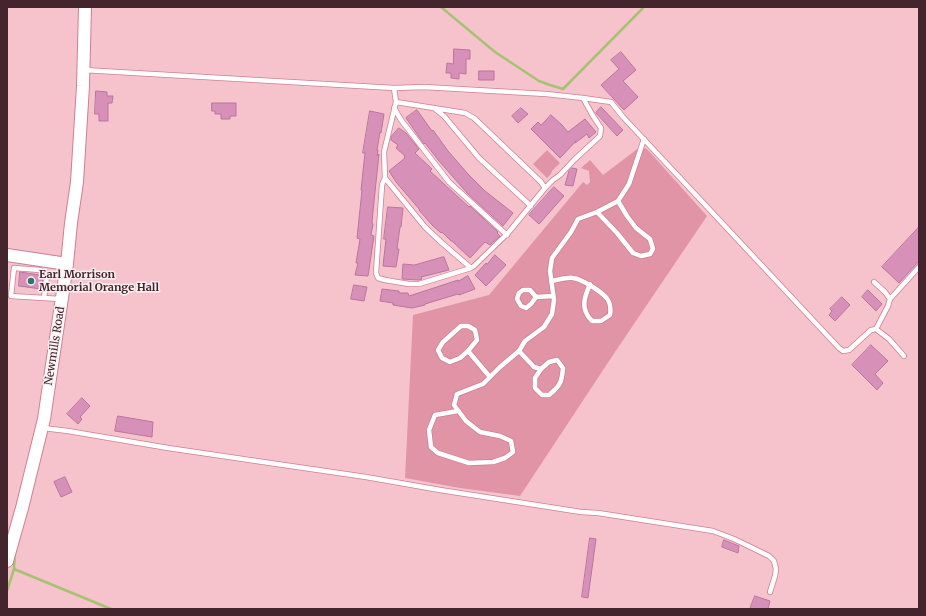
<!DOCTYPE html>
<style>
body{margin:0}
#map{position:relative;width:926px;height:616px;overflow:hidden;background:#f6c3cd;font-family:Merriweather,serif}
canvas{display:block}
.frame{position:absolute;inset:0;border:8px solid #45252d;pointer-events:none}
</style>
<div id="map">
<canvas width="926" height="616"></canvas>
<div class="frame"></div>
</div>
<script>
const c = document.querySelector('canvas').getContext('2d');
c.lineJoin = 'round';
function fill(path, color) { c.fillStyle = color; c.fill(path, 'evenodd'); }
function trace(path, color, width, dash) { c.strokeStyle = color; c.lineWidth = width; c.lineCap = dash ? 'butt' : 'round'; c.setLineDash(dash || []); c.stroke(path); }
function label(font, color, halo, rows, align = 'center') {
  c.font = font + ' Merriweather,serif'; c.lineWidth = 3; c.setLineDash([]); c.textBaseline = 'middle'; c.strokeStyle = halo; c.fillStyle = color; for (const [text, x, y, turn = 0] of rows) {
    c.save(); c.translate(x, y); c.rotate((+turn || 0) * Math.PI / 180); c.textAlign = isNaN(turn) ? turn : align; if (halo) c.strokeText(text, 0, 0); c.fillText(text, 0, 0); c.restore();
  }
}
fill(new Path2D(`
 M640,147L647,149L707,216L615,352L520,496L460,488L405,478L413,315L489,295L583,182L587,185L590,182L589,171L581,168L590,160L603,175Z
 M547,150L560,163L552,171L551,174L547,178L533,164Z`), '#e194a6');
trace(new Path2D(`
 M441,7L495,52L539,81L550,85L563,89L644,7
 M15,551L14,569L111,609
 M7,591L14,569`), '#a6c270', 2.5);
const building = new Path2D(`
 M454,49L470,50V59H466V74L459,73V79L451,78V73H446L447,63L453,64Z
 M621,52L636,70L623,81L638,97L624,110L601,85L619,69L611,60Z
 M479,71H494V80H479Z
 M96,91L107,92V96H113L112,103H108V121H99V114H95Z
 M212,103H236V116H230V119H221V114H215V111H212Z
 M601,107L623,130L617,136L596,113Z
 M521,108L528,114L518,123L512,116Z
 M417,110L432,131L433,130L448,151L468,174L485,191L513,213L503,226L468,194L439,161L425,143L424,144L406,118Z
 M370,111L384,114L381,133L380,132L377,150H378L377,156L379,154L373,211L372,223L373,224L371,235L374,236L368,276L355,275L358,263H356L360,239L357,238L362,190H361L365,153H363Z
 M551,115L562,125L568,132L585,119L596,132L589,138L587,134L575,143L576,141L560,158L531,129L538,122L541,125Z
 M399,128L406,133L419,149L415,153L432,169L430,171L469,207L470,206L498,232L497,233L500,236L490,245L485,242L470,258L452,241H451L442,232L441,233L432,225L419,210H420L396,182L389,171L405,158L404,157L405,156L396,148L398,145L391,140V137Z
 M572,168L577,169L573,186L565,185L569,171Z
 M554,187L564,196L539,224L529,215Z
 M388,207L403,208L401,227H400L397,249H399L396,267L383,266L386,239H384Z
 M919,227V261L899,283L882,267Z
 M495,255L506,265L486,286L475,275L486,263L487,264Z
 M444,257L449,270L421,277L422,279L419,280L402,279L403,264L414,265Z
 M20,272L40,275L43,278L41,289L19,286Z
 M468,276L475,289L459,295L458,294L425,304V305L412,308L393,305V303L380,301L382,289L399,291V293H408L409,296L446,284L458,280V281Z
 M354,285L367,287L364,301L351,299Z
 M868,290L882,304L876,311L862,297Z
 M842,297L850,305L835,321L829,315L832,311L830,309Z
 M871,345L888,361L875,374L883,383L877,390L852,365Z
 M82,398L90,406L80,417L82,419L78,424L67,414Z
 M118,416L153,422L152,437L115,431Z
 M65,477L72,492L61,497L54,482Z
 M590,538L596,539L588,598L582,597Z
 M724,540L739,546L738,553L722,547Z
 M755,596L770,601L768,609H750Z`);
fill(building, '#d791b9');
trace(building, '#b9759c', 1);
const lane = new Path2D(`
 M83,70L394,88L424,87L546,94L583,98L611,102L623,117L839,348L843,351L849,350L871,330L876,329L889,339L904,356
 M394,88L396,102L384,152L385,178L425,227L442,243L471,268L474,266L508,233L545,188L541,182L474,118L465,113L396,102
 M394,108L401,120L449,182L507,235
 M435,109L444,116L479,158L531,206
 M385,178L382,185L376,273L378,278L385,280L409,284H419L471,268
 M545,188L553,180L560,175L574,160L600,136L601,128L593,116L583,98
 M597,212L617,233L633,253L641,256L650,254L653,249L650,239L636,228L627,216L618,201
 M551,281C558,280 567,277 573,278C582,279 604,293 608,300C611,305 611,309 610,315L601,321H592C580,309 584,298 590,284
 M874,282L885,292L890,299L888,306L876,329
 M536,297L530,290H523L519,293L517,299L521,306L526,308L531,304L536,297L553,296
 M44,298L47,276L40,270L14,268L11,296L60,299
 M890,299L919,267
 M468,351L477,340L475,330L468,326H461L443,342L438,350L442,358L450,362L460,358L468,351L490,377
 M519,351L534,367L541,369L549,362L557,360L563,368C562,382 560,386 549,395H542L535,388V378L541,369
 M458,411L435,415L429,430L431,447L438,453L469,463L493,462L505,458L513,452L511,441L500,436L480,432L466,421L454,405L457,394L483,384L500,367L519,351L525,341L544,327L552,314L554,300L550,271L552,258L571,232L578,219L597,212L618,201L629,184L644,139
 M43,428L68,431L168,448L270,463L366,477L440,490L549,507L581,512L598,513L713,531L734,539L769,556L774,561L776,569L775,576L770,592`);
const secondary = new Path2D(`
 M7,255L67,264
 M7,561L22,508L44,419L67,264L71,223L77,182L83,86L85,7`);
trace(lane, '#ce7f92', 6);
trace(secondary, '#ce7f92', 14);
trace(lane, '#fff', 4.5);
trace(secondary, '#fff', 12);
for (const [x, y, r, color] of [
 [31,281,4,"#2d746c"]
]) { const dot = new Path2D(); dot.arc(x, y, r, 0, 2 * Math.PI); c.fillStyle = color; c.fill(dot); trace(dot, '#faf0f2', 1.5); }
label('bold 11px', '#45252d', '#faf0f2', [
 ["Earl Morrison",39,275],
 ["Memorial Orange Hall",39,288]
], 'left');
label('11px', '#45252d', '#faf0f2', [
 ["Newmills Road",55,346,-81]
]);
</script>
